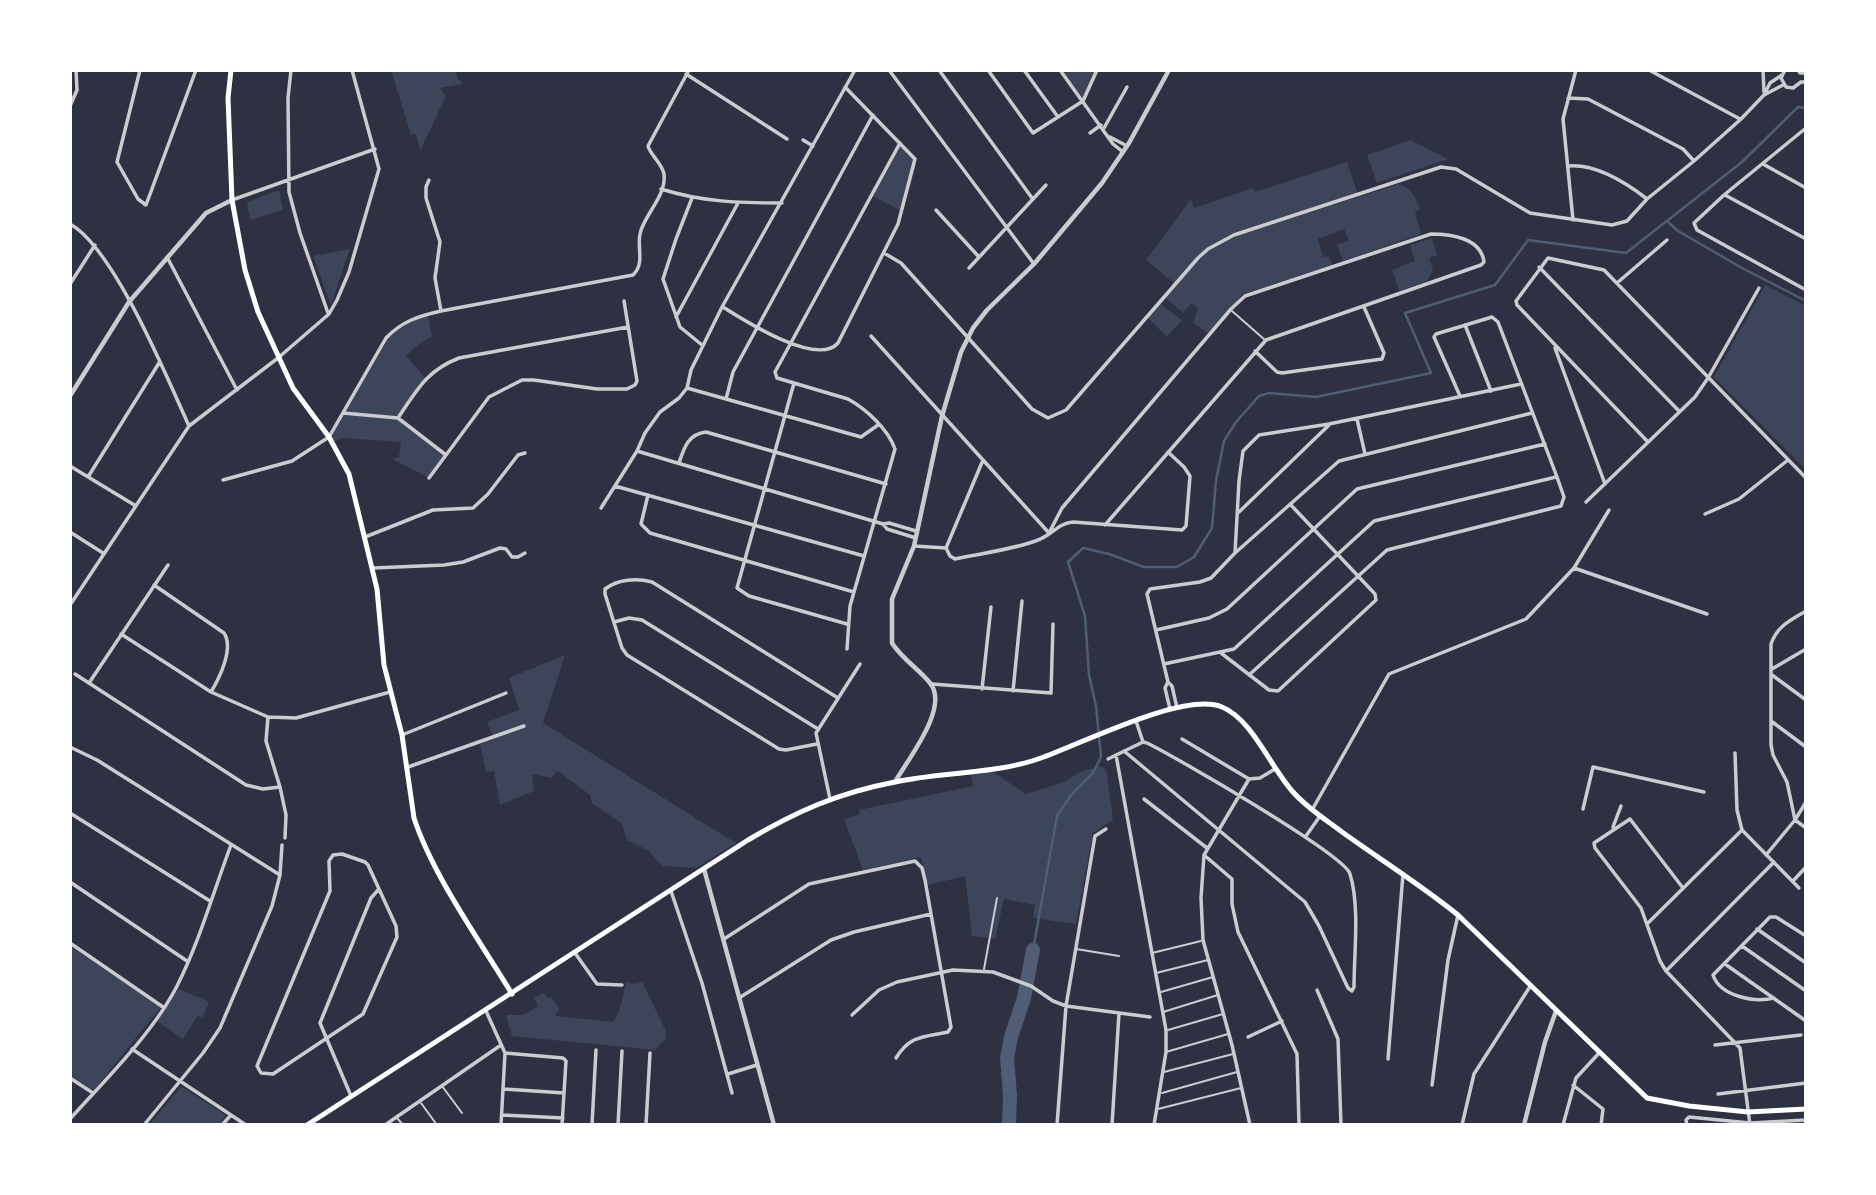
<!DOCTYPE html>
<style>
body{margin:0}
#map{position:relative;width:1876px;height:1195px;overflow:hidden;background:#2d3142;font-family:Ubuntu,sans-serif}
canvas{display:block}
.frame{position:absolute;inset:0;border:72px solid #fff;pointer-events:none}
</style>
<div id="map">
<canvas width="1876" height="1195"></canvas>
<div class="frame"></div>
</div>
<script>
const c = document.querySelector('canvas').getContext('2d');
c.lineJoin = 'round';
function fill(path, color) { c.fillStyle = color; c.fill(path, 'evenodd'); }
function trace(path, color, width, dash) { c.strokeStyle = color; c.lineWidth = width; c.lineCap = dash ? 'butt' : 'round'; c.setLineDash(dash || []); c.stroke(path); }
fill(new Path2D(`
 M391,70H456L457,78L463,84L440,88L446,96L420,151L416,134L411,135Z
 M1068,70H1097L1084,99L1064,73Z
 M1411,140L1448,159L1377,183L1367,155Z
 M900,144L914,159L901,211L873,196Z
 M1347,162L1358,194L1234,235L1208,249L1174,283L1146,260L1191,199L1194,208L1253,188L1255,192Z
 M1399,184C1412,189 1416,197 1420,210L1415,212L1421,234L1343,261L1337,245L1349,240L1344,229L1318,239L1323,257L1329,256L1332,265L1243,294L1208,333L1193,323L1198,309L1192,303L1183,313L1164,297L1190,268L1210,250L1236,236Z
 M279,190L283,210L250,220L247,202Z
 M1432,238L1437,255L1429,258L1433,270L1427,281L1399,291L1392,270L1415,261L1410,245Z
 M350,249L331,305L313,256Z
 M1765,285L1806,306V470L1714,377Z
 M1159,303L1182,320L1167,337L1148,318Z
 M428,314L432,336L415,347L406,356L425,378L398,418L446,455L429,478L392,459L399,457L401,442L342,438L332,443L329,437L386,338L397,327Z
 M565,655L543,723L736,843L696,868L662,866L649,851L627,840L622,824L592,803L590,795L558,771L551,778L532,774L534,791L500,805L494,771L486,772L480,744L494,739L487,722L519,710L509,678Z
 M1100,766L1106,769L1113,820L1093,833L1076,924L1033,918L1035,905L1004,899L995,939L972,936L965,876L928,885L921,857L863,870L844,819L860,814L859,810L973,786L971,772L990,770L1026,794L1064,782L1080,772Z
 M70,946L161,1007L94,1090L70,1076Z
 M626,982L635,984L642,982L665,1029L666,1038L655,1050L512,1036L506,1015H523L538,1006L534,998L544,993L548,998L551,997L559,1009L555,1016L614,1022L621,1005Z
 M179,989L209,1002L202,1018L198,1015L183,1039L157,1021Z
 M181,1087H182L226,1115L218,1125H149Z`), '#3c4559');
trace(new Path2D(`
 M1667,221L1678,231L1742,268L1806,301
 M1033,950L1057,816L1071,795L1093,773L1101,757L1096,706L1089,675L1085,616L1068,562L1083,548L1109,554L1144,567H1177L1194,557L1212,528L1216,481L1224,441L1236,422L1259,396L1269,393L1316,397L1431,373L1405,313L1495,285L1528,240L1626,253L1742,162L1798,107L1806,108`), '#4f5d75', 2.5);
trace(new Path2D(`
 M1009,1125L1010,1095L1007,1058L1011,1037L1024,998L1033,950`), '#4f5d75', 14);
trace(new Path2D(`
 M1232,311L1265,340
 M1076,949L1119,956
 M1152,953L1201,941
 M984,969L997,898
 M1156,973L1208,960
 M1161,992L1213,977
 M1163,1012L1218,995
 M1168,1030L1223,1014
 M1166,1052L1228,1034
 M1164,1072L1233,1054
 M442,1086L462,1113
 M1162,1093L1237,1072
 M421,1103L437,1125
 M1158,1109L1241,1088
 M397,1118L403,1125`), '#caccd0', 2);
trace(new Path2D(`
 M140,70L117,162L138,199L146,205L196,70
 M291,70L288,98L289,192L300,233L328,313
 M855,70L722,307L691,370L687,388L861,437L878,425
 M889,70L1034,264
 M939,70L1032,198
 M988,70L1033,133L1083,101L1097,70
 M1024,70L1058,117
 M1060,70L1113,144L1123,152
 M1649,70L1740,119
 M1763,70L1764,92
 M1785,70L1781,78L1786,87L1793,88L1801,82H1806
 M1798,70L1800,73H1806
 M686,74L787,139
 M1764,95L1783,85
 M1568,98L1588,99L1683,149L1694,161
 M70,106L77,90L76,70
 M1104,128L1127,87
 M1806,128L1724,195L1694,223L1697,230L1806,290
 M1090,133L1101,125
 M1110,137L1127,146
 M803,140L813,146
 M1763,164L1806,188
 M1569,166C1596,164 1625,182 1647,199
 M429,180L426,187V198L440,242L435,278L441,311
 M661,189C702,202 740,203 782,203
 M1725,195L1806,239
 M692,198L676,239L663,279L680,327L702,345
 M232,200L375,149
 M936,210L979,257
 M1573,220L1563,119L1576,70
 M70,224C114,248 167,378 189,426
 M884,253L901,263L1032,409L1048,418L1066,410L1198,258L1208,249L1234,235L1441,167L1456,169L1530,213L1612,225L1627,221L1647,199L1694,161L1741,119L1764,95L1770,83L1782,75
 M167,257L237,390
 M1539,267L1679,411
 M969,268L1046,185
 M1617,283L1667,240
 M70,284L95,245
 M723,307C745,321 817,367 838,343L898,224L915,159L845,87
 M676,317L738,203
 M1465,325L1491,391
 M871,336L1049,533
 M1555,348L1605,484
 M1255,351L1277,372L1282,373L1382,359L1384,353L1364,307
 M794,383L737,588L749,596L847,624
 M726,399L733,372L873,115
 M343,413L398,418L446,455
 M398,418C417,390 426,371 459,358L628,327
 M1357,419L1365,454
 M1648,442L1517,305L1516,301L1548,258L1604,270L1806,478
 M637,451L883,524L889,523L916,531
 M679,463C684,448 688,434 706,432L886,484
 M70,466L136,506
 M88,477L159,363
 M429,478L489,397L522,380H534L597,389H627L635,385L637,381L624,301
 M223,480L292,461L329,437L386,338C402,321 419,316 441,311L633,275C645,264 637,248 640,234C643,216 667,196 664,174C662,163 651,156 648,146L689,70
 M615,486L864,556
 M648,495L641,524L650,533L854,592
 M1586,502L1695,397L1708,378L1759,288
 M601,508L637,451L645,433L660,412L679,398L687,388
 M1239,512L1329,425
 M1705,514L1739,499L1788,460
 M883,524L887,529L916,538
 M70,532L103,553
 M1049,533L1062,508L1231,309L1245,296L1431,234C1451,234 1481,238 1484,262L1481,265L1266,340L1105,525
 M365,537L433,510L473,508L488,494L518,455L525,453
 M914,546L946,548
 M946,548L950,556L955,559C982,553 1012,550 1038,540C1052,535 1058,523 1073,522L1182,530L1186,526L1190,476L1184,467L1168,452
 M946,548L983,460
 M1235,553L1239,481L1243,451L1259,435L1329,424L1521,384
 M373,568L444,565L463,562L500,548L506,549L512,557H518L525,553
 M1574,568L1707,614
 M154,585L224,633C234,648 220,677 211,692
 M70,605L189,426L278,358L329,314L337,300L349,272L379,169L352,70
 M1806,611C1791,620 1777,626 1771,644V745L1773,755L1787,782L1795,820L1806,828
 M614,622L629,618L642,620L818,729
 M1156,630L1209,618L1227,609L1357,489L1545,444
 M121,634L211,692L268,717L296,718L390,692
 M847,649L850,606L895,449C888,429 866,409 848,399L777,378L775,372L900,143
 M1221,653L1269,690L1278,691L1376,600L1375,594L1290,504
 M1164,664L1234,649L1374,521L1556,477
 M1772,669L1806,649
 M75,674L246,785L263,789L280,787
 M1249,675L1387,550L1561,506L1564,497L1557,477L1498,322L1492,317L1436,334L1434,337L1460,396
 M1772,675L1806,700
 M1168,682L1165,688L1170,709
 M89,683L168,565
 M932,684L1051,693L1053,624
 M982,689L991,607
 M1013,691L1022,601
 M1177,708L1172,686L1168,682L1147,594L1150,589L1200,582L1211,578L1235,553L1339,461L1532,413
 M268,717L266,741L280,787L286,815L285,838
 M1136,721L1143,742
 M1771,721L1806,747
 M402,735L506,693
 M1182,739L1249,779L1260,778L1275,769
 M817,744L786,750L779,749L627,655L622,648L605,594V589C618,579 637,578 652,582L838,698
 M70,747L97,760L280,875
 M1124,751L1305,902L1319,926L1348,988L1352,991
 M1735,753L1737,810L1742,830L1799,888
 M1116,755L1166,1030V1052L1154,1125
 M1108,759L1143,742L1147,743C1174,756 1345,855 1350,874C1360,906 1354,953 1354,987L1352,991
 M408,767L524,726
 M1249,779L1204,855L1201,898L1203,940L1232,1045L1250,1125
 M830,799L816,733L860,664
 M1144,799L1207,848
 M1583,809L1593,767L1704,792
 M1312,810L1389,674L1526,619L1574,568L1609,510
 M70,813L210,901
 M1613,827L1621,806
 M1306,836L1320,816
 M342,854L365,862L368,865L396,926L397,937L363,1014L273,1074L261,1073L257,1066L330,891L329,861L333,855Z
 M1204,855L1232,879V904L1238,932L1297,1054L1299,1125
 M1766,855L1795,820L1806,802
 M1793,881L1806,867
 M70,882L187,961
 M1683,888L1630,819L1594,843L1595,848L1641,908L1660,961L1666,971L1740,1048L1750,1125
 M671,891L702,983L732,1093
 M1648,923L1741,831
 M1757,929L1806,963
 M724,939L809,884L915,861L922,868L925,880L951,1027L948,1032C924,1037 910,1035 896,1058
 M70,943L163,1007
 M1742,946L1806,991
 M575,953L597,984L622,985
 M1725,964L1806,1021
 M1666,971L1774,862
 M1317,990L1338,1039L1341,1125
 M739,998L831,940L854,932L931,914
 M1774,998C1754,1003 1720,996 1713,975L1770,917H1776L1806,936
 M486,1011L505,1053L501,1125
 M852,1015L879,990L897,982L953,970L993,972L1031,986L1053,1001L1066,1006L1150,1017
 M1248,1037L1282,1021
 M1715,1045L1801,1035
 M132,1049L246,1125
 M505,1053L563,1058L566,1061L562,1125
 M1388,1059L1403,874
 M728,1074L757,1065
 M70,1078L93,1093
 M1432,1085L1448,960L1458,915
 M1573,1085L1603,1109L1601,1125
 M504,1089L564,1093
 M1718,1094L1806,1083
 M351,1096L320,1023L371,898L378,890
 M502,1115L563,1118
 M70,1119C105,1080 153,1033 177,986C199,943 214,890 231,845
 M144,1125L203,1053L220,1028L272,906L280,875L282,845
 M222,1125L231,1115
 M385,1125L501,1045
 M592,1125L596,1050
 M618,1125L622,1051
 M646,1125L650,1053
 M1057,1125L1066,1006L1095,836L1106,829
 M1112,1125L1119,1013
 M1462,1125L1474,1074L1531,985
 M1563,1125L1576,1078L1600,1052
 M1687,1125L1686,1120L1689,1117L1750,1123L1806,1120`), '#caccd0', 3.5);
trace(new Path2D(`
 M70,396L129,302L206,213L232,200
 M895,782C908,759 950,707 930,683C919,669 902,659 892,643V599L914,546L942,416L961,352L973,328L987,310L1034,264L1102,183L1129,143L1169,70
 M704,869L774,1125
 M1524,1125L1545,1042L1556,1011`), '#caccd0', 4.5);
trace(new Path2D(`
 M231,70L228,98L232,200L245,270L258,312L293,388L329,437L349,474L377,589L384,665L402,735L414,818C433,876 480,941 512,994
 M307,1125L748,840C797,811 838,793 895,782C941,772 998,774 1041,758C1081,744 1185,691 1222,707C1252,719 1271,768 1293,792C1307,808 1325,819 1342,832C1381,860 1421,885 1458,915L1647,1098L1689,1106L1748,1112L1806,1109`), '#fff', 5);
</script>
